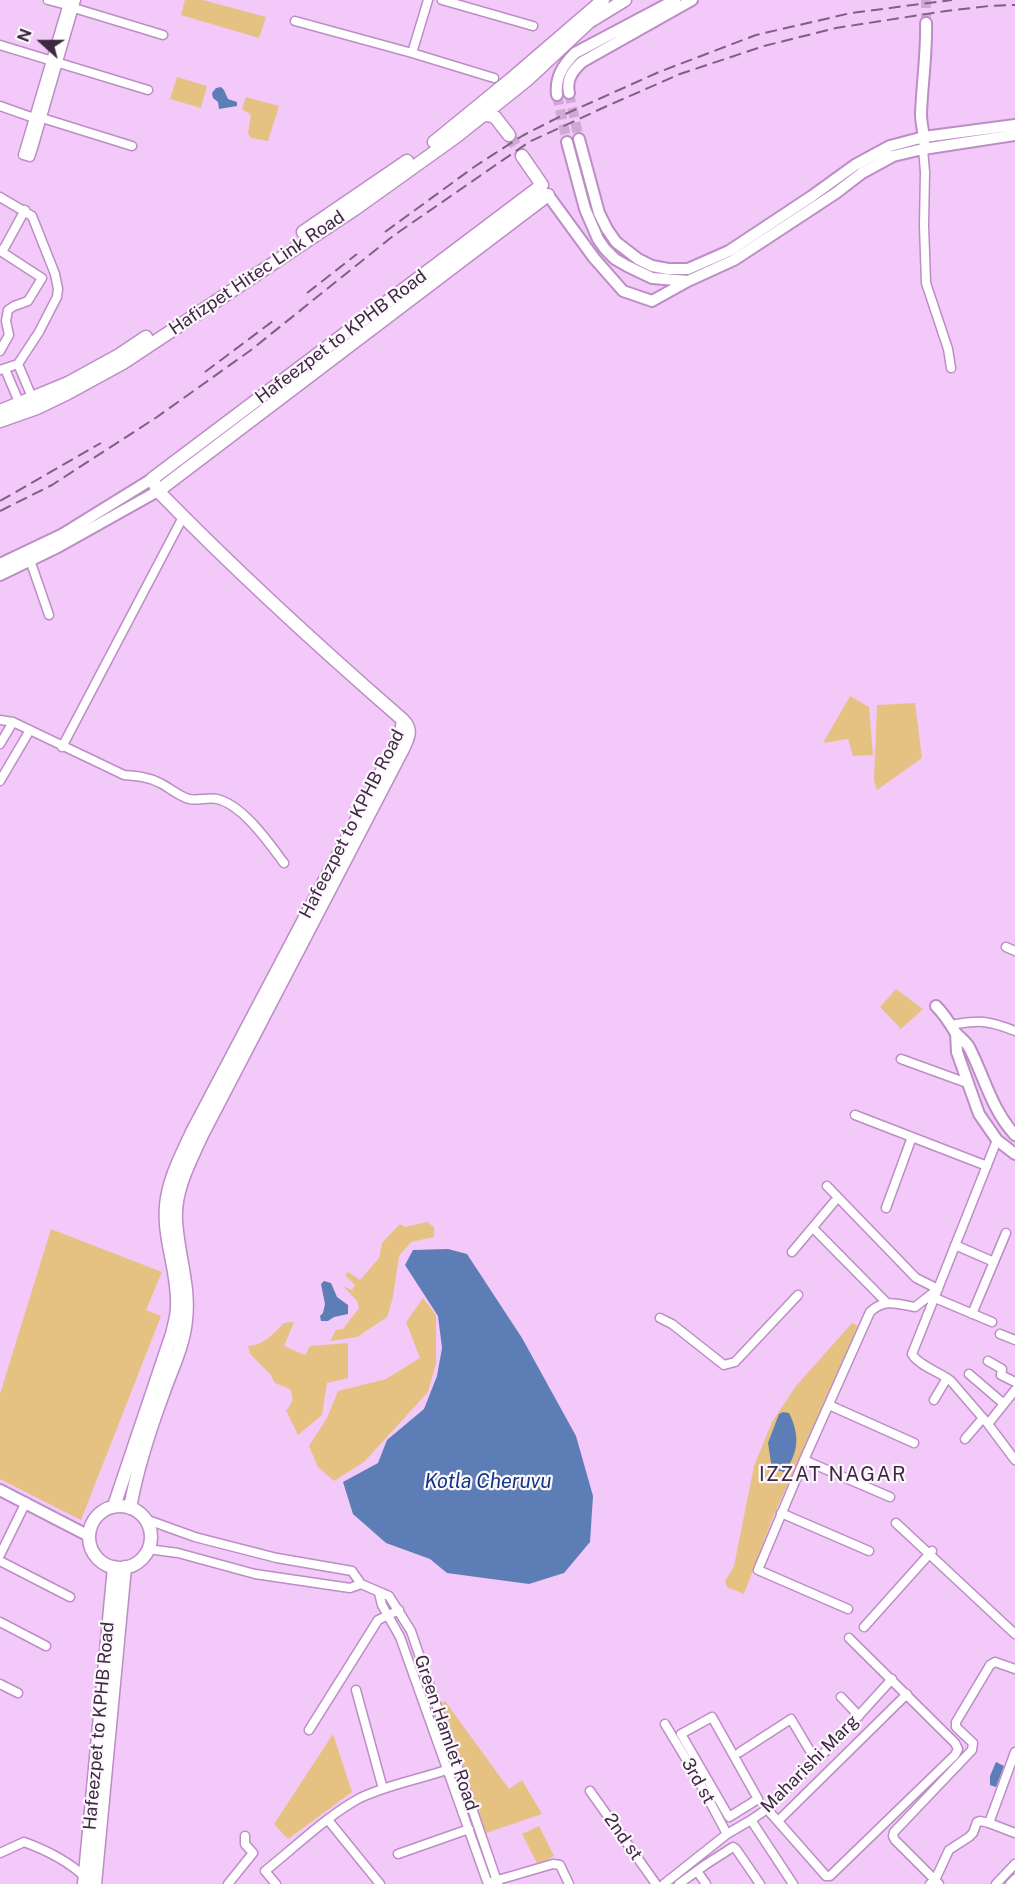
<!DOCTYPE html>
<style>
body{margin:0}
#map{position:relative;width:1015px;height:1884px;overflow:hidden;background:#f2c9f8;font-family:"Public Sans",sans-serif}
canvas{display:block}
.north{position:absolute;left:12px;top:12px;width:60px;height:60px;-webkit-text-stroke:4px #fdf8fe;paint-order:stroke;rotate:291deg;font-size:16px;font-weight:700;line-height:24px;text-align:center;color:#3d2940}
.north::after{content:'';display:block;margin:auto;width:21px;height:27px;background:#3d2940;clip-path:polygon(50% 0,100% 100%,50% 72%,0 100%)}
</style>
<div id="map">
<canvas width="1015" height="1884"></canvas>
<div class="north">N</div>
</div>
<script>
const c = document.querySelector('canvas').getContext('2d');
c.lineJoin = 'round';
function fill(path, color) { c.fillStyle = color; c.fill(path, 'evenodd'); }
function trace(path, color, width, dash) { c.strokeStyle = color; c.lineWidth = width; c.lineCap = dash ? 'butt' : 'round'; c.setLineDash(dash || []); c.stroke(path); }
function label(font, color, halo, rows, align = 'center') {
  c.font = font + ' "Public Sans",sans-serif'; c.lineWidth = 4.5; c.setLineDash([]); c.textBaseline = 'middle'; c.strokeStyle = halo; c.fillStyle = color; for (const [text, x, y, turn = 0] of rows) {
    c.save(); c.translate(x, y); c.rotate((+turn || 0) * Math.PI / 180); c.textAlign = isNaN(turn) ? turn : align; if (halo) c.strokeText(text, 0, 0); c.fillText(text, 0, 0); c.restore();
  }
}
fill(new Path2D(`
 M185,0H203L266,17L259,38L181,15Z
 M177,77L207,86L201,108L170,99Z
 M246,97L279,106L268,141L251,138L248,133L251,115L242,109Z
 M850,696L869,707L873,755L853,756L848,739L823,743Z
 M915,703L922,758L877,790L874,780L877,705Z
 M896,989L923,1009L901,1029L880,1007Z
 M427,1222L434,1227V1237L411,1242L399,1256L393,1297L387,1317L357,1337L330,1341L336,1330L343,1329L359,1308L357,1301L343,1286L352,1290L355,1285L345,1275L348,1272L360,1280L379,1258L382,1243L400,1224L405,1227Z
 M51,1229L162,1272L146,1310L161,1316L81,1520L0,1479V1394Z
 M423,1298L436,1315V1363L428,1392L364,1462L334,1481L318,1467L309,1446L327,1418L338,1391L386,1379L420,1358L406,1322Z
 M294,1322L284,1346L305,1355L310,1346L348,1343V1378L327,1383L322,1415L298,1435L286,1410C293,1403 294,1397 290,1389L275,1383L270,1374L250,1354L248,1346C263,1346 274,1333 284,1323Z
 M852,1323L858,1326L773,1517L744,1594L727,1587L725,1581L734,1566L754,1466L772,1422L796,1386Z
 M445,1701L509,1789L522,1780L542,1814L486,1833L443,1706L442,1703Z
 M333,1734L352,1792L288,1839L274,1824Z
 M539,1826L554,1856L538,1865L522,1834Z`), '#e6c282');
fill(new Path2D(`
 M221,87L224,90L228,99L237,102V106L219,109L218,102L213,98L212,93L216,88Z
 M448,1249L467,1254L522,1338L576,1436L593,1496L590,1542L564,1573L529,1584L447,1573L430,1559L386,1543L353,1514L343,1482L378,1463L387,1440L424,1409L437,1376L442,1348L438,1316L405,1265L413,1250Z
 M324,1281L331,1283L337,1297L348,1305V1314L334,1317L328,1321H321L320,1316L323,1313L325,1304L321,1284Z
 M783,1412L789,1413C800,1435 799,1453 784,1472L772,1469L768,1443L779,1414Z
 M996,1762L1004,1766L996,1787L990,1785V1776Z`), '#5d7db7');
trace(new Path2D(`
 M926,23V0
 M569,93L579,139
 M557,95L567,142`), '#cea9d3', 10, [10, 5]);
trace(new Path2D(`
 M509,135L522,156`), '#cea9d3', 12, [12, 6]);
const minor = new Path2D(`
 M48,0L67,5
 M69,0L23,155L30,157L33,148L76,0
 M442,0L533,26
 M74,8L163,35
 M295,21L412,53L494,78
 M0,45L148,90
 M412,53L428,0
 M0,106L34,118
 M42,118L132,146
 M923,149L925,172L924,225L926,283L948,349L951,368
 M0,197L32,216L55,274L58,289L57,297L39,332L18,364L0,370
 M0,250L2,252L25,210
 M0,351L9,335L6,321L8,310L14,306L28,301L42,278L2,252
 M18,364L34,402
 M5,369L21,407
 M30,560L49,615
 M0,720L13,722L124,775C137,776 149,777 160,783C170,788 179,796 189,799C198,801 208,797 217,799C243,805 269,843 284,863
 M0,744L13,722
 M62,747L183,517
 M0,781L30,730
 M1006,947L1015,951
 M951,1025C979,1020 988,1020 1015,1031
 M901,1059L967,1083
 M855,1115L987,1166
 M997,1140L912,1354C919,1366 940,1372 951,1381L988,1424L1015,1460
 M827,1186L916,1278L938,1289
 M886,1208L912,1137
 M813,1228L886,1302
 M955,1245L994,1262
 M792,1252L834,1202
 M935,1298L992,1322
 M972,1314L1006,1233
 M660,1318L672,1324L724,1365L735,1362L798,1295
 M1000,1334L1015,1340
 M988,1361L1002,1369L1001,1375L1015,1382
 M969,1374L1004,1404
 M934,1400L947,1378
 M829,1405L914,1443
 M988,1424L1015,1390
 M965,1439L983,1418
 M804,1460L890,1497
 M781,1513L869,1551
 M145,1519L195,1537L277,1558L352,1571L361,1584L389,1596L411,1631L498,1884
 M896,1523L1015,1634
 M148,1549L178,1553L255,1574L350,1588L361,1584
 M0,1555L26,1502
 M0,1561L70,1597
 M379,1593L382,1605L400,1637L488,1884
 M848,1609L758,1570L804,1460L870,1312C885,1298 897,1304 915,1307L938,1289
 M0,1622L46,1646
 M864,1627L932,1551
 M0,1684L18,1693
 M356,1690L383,1789
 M841,1697L859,1716
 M712,1717L758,1799L729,1817L681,1734Z
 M665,1724L695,1774L727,1834
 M309,1730L378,1620L399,1610
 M740,1752L791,1719L816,1761
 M590,1791L656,1884
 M767,1809L826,1876H830L955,1755L958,1749L955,1743L849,1638
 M328,1820L380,1884
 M751,1820L793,1884
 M778,1821L907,1694
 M989,1823L1015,1833
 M0,1853L24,1842C46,1850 68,1861 85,1877
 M398,1854L469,1829
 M697,1871L706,1884
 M491,1882L553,1864L560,1865L569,1884
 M228,1884L253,1853L245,1844V1836
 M276,1884L265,1871C294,1848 328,1815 360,1798C389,1784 422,1779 452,1768
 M664,1884L727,1834L751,1820L767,1809L833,1744L892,1679
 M679,1884L705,1865L733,1847L736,1849L760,1884
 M930,1884L935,1880L895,1840L893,1836L894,1832L972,1750L973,1743L956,1727V1722L990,1665L995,1662L1015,1669
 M939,1884L935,1880L949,1850L969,1837L973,1833L977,1822L980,1821L989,1823L1015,1752
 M996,1884L1015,1864
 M1010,1884L1015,1879`);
const tertiary = new Path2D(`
 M569,93C566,80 572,71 582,62L692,0
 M557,95C555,77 563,65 575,53L675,0
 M579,139L599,213L607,229L616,242L638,259L652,266L668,269H688L729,251L812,196L855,165L890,146L924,137L1015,125
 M567,142L585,209L598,239L605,249L615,259L627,266L652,278L688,281L734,260L836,193L862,173L893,156L923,149L1015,135
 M924,142C924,132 921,124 921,114C922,84 927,53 926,23
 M548,195L594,258L623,291L652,301L688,281
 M0,564L63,534L152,479
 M0,575L58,547L158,491
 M936,1006C944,1014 949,1022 955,1032C960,1038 967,1042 970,1049C985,1079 992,1110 1015,1135
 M956,1033L957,1052L979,1114L997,1140L1015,1154
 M0,1490L89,1536`);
const secondary = new Path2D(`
 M480,116L488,115L495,117L509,135
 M434,142L510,80L603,0
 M303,232L407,161
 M0,411L68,383L119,355L146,337
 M0,421L37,408L68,393L123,363L355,209L457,136L527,80L589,22L625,0
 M158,491L548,195
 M114,1506L172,1334C174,1325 177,1316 177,1307C179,1273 163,1240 166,1206C168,1180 181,1156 192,1132L378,779L401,733L403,720
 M89 1537a31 31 0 1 1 62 0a31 31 0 1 1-62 0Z
 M130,1508C137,1468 149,1432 163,1394C171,1371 184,1345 186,1320C190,1286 178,1255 176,1221C174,1190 190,1162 202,1135L403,749C408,738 413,730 403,720C319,647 236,571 158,491L152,479L542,185L522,156
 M84,1884L114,1567
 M95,1884L125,1567`);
trace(minor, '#bd8dc6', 11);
trace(tertiary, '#bd8dc6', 14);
trace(secondary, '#bd8dc6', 15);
trace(minor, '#fff', 8);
trace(tertiary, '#fff', 10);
trace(secondary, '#fff', 12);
trace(new Path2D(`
 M385,232L474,167L522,136L561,116L659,72L756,35L851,13L952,0
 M307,293L357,254
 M205,372L277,318
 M0,501L101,443
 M0,511L52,485L157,417L251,350L393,236L529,142L607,106L680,74L764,46L836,28L946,11L989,6L1015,5`), '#7d6181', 2, [12, 6]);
label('18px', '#3d2940', '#fdf8fe', [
 ["Hafizpet Hitec Link Road",257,273,-34],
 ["Hafeezpet to KPHB Road",341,337,-37],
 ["Hafeezpet to KPHB Road",352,824,-63],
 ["Hafeezpet to KPHB Road",99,1726,-85],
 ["Green Hamlet Road",446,1733,71],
 ["Maharishi Marg",810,1764,-45],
 ["3rd st",698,1781,61],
 ["2nd st",623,1837,55]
]);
c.letterSpacing = '1.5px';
label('20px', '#3d2940', '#fdf8fe', [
 ["IZZAT NAGAR",833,1475]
]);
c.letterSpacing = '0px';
label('italic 20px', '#11377d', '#fdf8fe', [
 ["Kotla Cheruvu",488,1482]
]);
</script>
